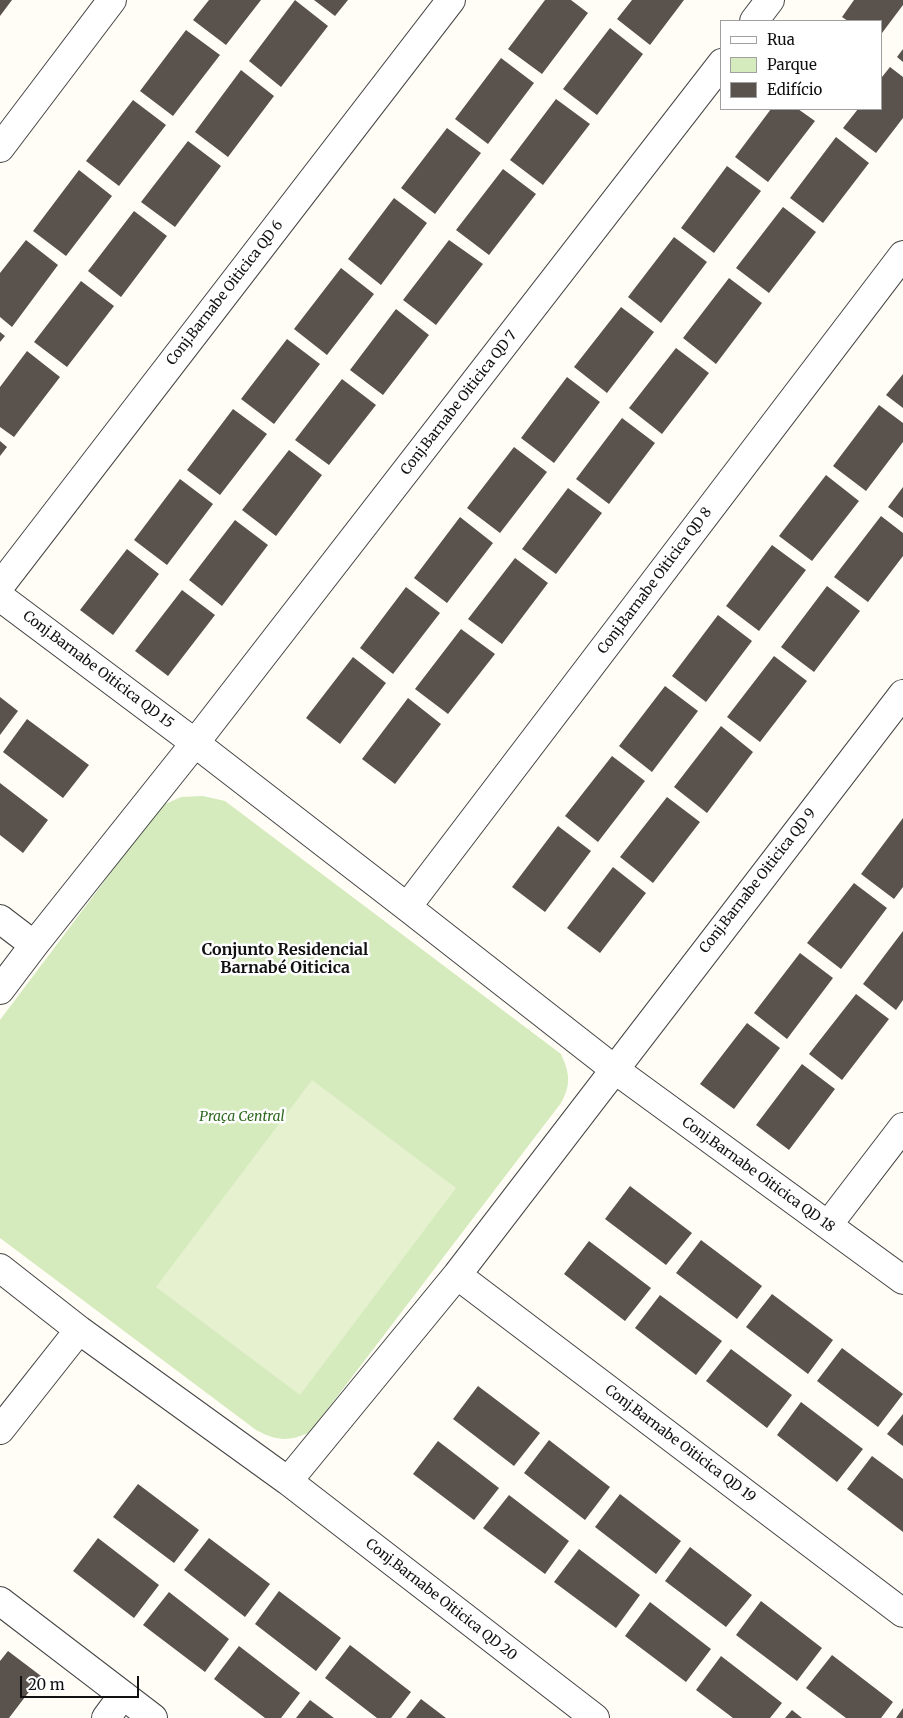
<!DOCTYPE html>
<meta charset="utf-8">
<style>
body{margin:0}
#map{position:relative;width:903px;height:1718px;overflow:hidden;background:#fffdf5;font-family:Merriweather,serif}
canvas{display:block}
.legend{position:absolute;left:720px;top:20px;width:162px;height:90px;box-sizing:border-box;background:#fff;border:1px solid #a0a0a0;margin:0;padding:6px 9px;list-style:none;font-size:15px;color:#111}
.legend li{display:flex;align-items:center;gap:10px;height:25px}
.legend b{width:25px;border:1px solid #a0a0a0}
.scale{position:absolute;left:20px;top:1676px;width:119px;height:22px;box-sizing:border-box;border:2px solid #111;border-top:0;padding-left:6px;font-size:15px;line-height:18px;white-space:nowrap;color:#111;-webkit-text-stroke:4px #fff;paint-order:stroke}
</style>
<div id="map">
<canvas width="903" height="1718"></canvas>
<ul class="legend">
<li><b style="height:6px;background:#fff"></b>Rua</li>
<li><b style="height:14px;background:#d5ebbd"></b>Parque</li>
<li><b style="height:14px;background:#5a524d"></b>Edifício</li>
</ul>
<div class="scale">20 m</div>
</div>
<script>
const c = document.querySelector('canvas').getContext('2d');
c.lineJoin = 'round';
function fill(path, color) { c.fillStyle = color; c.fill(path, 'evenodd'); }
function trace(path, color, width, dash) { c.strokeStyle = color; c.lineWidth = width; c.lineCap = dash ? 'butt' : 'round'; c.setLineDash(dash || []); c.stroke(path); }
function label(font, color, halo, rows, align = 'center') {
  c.font = font + ' Merriweather,serif'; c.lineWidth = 5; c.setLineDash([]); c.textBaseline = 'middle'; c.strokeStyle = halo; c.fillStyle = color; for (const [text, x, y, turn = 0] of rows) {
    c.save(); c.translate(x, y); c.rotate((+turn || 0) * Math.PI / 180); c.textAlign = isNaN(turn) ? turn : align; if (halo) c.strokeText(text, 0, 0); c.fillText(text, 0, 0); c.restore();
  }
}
fill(new Path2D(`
 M203,796L225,801L561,1054C570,1074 571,1084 561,1103L310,1432C289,1442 277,1441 256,1430L0,1238V1020L161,806L181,797Z`), '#d5ebbd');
fill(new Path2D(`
 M312,1080L456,1188L300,1395L156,1287Z`), '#e6f2cf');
fill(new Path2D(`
 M0,0H12L0,16Z
 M209,0H261L226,45L193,20Z
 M295,0L328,26L281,87L249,61Z
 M314,0H348L335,16Z
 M545,0H571L588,13L542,74L508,49Z
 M632,0H684L650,45L617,19Z
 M854,0H903V5L882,33V21H848L842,17Z
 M610,28L643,54L597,115L563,89Z
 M186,30L220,55L173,116L140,91Z
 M903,49V62L897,57Z
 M501,58L534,83L488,144L455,119Z
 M890,67L903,77V118L876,153L843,128L858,109H882V77Z
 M241,70L274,96L228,157L195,132Z
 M556,99L590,124L543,185L510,160Z
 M133,100L166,125L119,186L86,161Z
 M771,109H798L815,121L768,182L735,157Z
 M447,128L481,153L435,214L401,188Z
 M836,137L869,163L823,223L790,198Z
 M188,141L221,166L175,227L141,202Z
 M727,166L761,191L714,253L681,228Z
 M503,169L536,194L489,255L456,230Z
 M79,170L112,196L66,256L33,231Z
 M394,198L427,223L381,285L348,259Z
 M783,207L816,232L769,293L736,268Z
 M134,211L167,236L121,297L88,271Z
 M674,237L707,262L661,323L628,297Z
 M26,240L58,265L12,327L0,317V273Z
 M449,240L483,264L436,325L403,300Z
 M341,268L374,294L327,355L294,329Z
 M729,278L762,303L716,364L683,338Z
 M81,281L114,306L67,367L34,342Z
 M621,307L654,332L607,393L574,367Z
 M396,309L429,335L383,395L350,370Z
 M0,332L5,336L0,342Z
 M287,339L320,364L274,424L241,399Z
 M676,348L709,373L662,434L629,408Z
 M27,351L60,377L14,437L0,427V387Z
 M903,374V408L886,395Z
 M567,377L600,402L554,463L521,438Z
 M342,379L376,405L329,465L295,440Z
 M879,405L903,423V442L866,491L833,466Z
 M233,409L267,434L220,495L187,470Z
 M622,418L655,443L609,504L576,479Z
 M0,441L7,447L0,456Z
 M514,447L547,472L500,533L467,508Z
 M289,450L322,475L276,536L242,510Z
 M826,475L859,501L812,561L779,536Z
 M180,479L213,504L167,565L134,540Z
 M903,487V518L888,507Z
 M568,488L602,513L556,574L522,549Z
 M881,516L903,533V556L868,602L834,577Z
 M460,517L493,543L447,603L414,578Z
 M235,520L268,545L222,606L189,580Z
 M772,545L806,570L759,631L726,606Z
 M127,549L159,574L113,635L80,610Z
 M515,558L548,583L502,644L468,619Z
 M827,586L860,611L814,672L781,647Z
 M406,587L440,613L393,674L360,648Z
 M182,590L215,615L168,676L135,651Z
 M718,615L752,641L706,702L672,676Z
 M461,629L495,654L448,714L415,689Z
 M774,656L807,681L760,742L727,717Z
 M353,657L386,683L340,744L306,718Z
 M665,686L698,711L652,772L619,746Z
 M0,697L18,711L0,735Z
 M408,698L441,724L395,784L362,759Z
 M27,719L89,765L63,798L3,752Z
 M721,726L753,752L707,813L674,787Z
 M612,756L645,781L598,842L565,816Z
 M0,783L48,820L23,853L0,835Z
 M667,797L700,822L653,883L620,857Z
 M903,818V887L894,899L861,874Z
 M558,826L591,851L545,912L512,887Z
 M613,867L646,893L600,953L567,928Z
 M854,883L887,908L841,969L807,943Z
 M903,931V1000L896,1010L863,984Z
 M800,953L833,978L787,1039L754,1013Z
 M856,994L889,1019L842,1080L809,1054Z
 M747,1023L780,1048L734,1109L700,1084Z
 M802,1064L835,1089L789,1150L756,1125Z
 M630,1186L692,1233L666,1265L605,1219Z
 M701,1240L762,1286L737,1319L676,1273Z
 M589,1241L651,1288L625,1321L564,1274Z
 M772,1294L833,1340L808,1374L746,1327Z
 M660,1295L722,1341L696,1375L635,1328Z
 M842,1348L903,1394L878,1427L817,1381Z
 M731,1349L792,1395L767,1428L706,1381Z
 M478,1386L540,1433L514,1466L453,1419Z
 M801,1402L863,1449L837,1482L777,1435Z
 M903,1414V1446L887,1434Z
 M549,1440L610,1487L585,1520L524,1473Z
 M438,1441L499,1488L474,1520L413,1474Z
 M872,1456L903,1479V1532L847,1489Z
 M138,1484L199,1530L174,1563L113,1517Z
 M620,1494L681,1541L656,1574L595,1527Z
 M509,1495L569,1541L545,1574L483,1528Z
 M98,1538L159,1585L134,1618L73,1571Z
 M209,1538L270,1584L245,1617L184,1570Z
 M690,1547L752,1595L726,1627L665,1581Z
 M579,1549L640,1595L616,1628L554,1582Z
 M279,1591L341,1638L316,1671L255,1624Z
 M169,1592L229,1639L205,1672L143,1625Z
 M761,1601L822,1648L797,1681L736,1635Z
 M650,1602L711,1649L686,1682L625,1636Z
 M350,1645L411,1692L391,1718H377L325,1678Z
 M239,1646L300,1693L281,1718H265L214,1679Z
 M8,1651L41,1676L9,1718H0V1661Z
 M832,1655L893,1702L881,1718H846L806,1688Z
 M721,1656L782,1703L770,1718H733L696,1690Z
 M421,1699L446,1718H406Z
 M310,1700L334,1718H296Z
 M903,1708V1718H896Z
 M792,1710L802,1718H785Z`), '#5a524d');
const minor = new Path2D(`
 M754,21L770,0
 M0,148L112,0
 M0,586L451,0
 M0,597L195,743L407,907L614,1069L903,1280
 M407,907L903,255
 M0,919L34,945
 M0,990L34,945L195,743L722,63
 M828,1225L903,1127
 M0,1268L79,1330L288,1481L595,1718
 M457,1275L903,1613
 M0,1430L79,1330
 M288,1481L457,1275L903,694
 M0,1601L153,1718
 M106,1718L123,1695`);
trace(minor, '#444', 30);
trace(minor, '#fff', 28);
label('14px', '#111', '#fff', [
 ["Conj.Barnabe Oiticica QD 6",225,293,-52],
 ["Conj.Barnabe Oiticica QD 7",459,403,-52],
 ["Conj.Barnabe Oiticica QD 8",655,581,-53],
 ["Conj.Barnabe Oiticica QD 15",98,670,37],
 ["Conj.Barnabe Oiticica QD 9",758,881,-52],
 ["Conj.Barnabe Oiticica QD 18",758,1175,36],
 ["Conj.Barnabe Oiticica QD 19",680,1444,37],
 ["Conj.Barnabe Oiticica QD 20",441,1600,38]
]);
label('italic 14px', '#2f6b1f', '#fff', [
 ["Praça Central",242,1117]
]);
label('bold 16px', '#111', '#fff', [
 ["Conjunto Residencial",285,950],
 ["Barnabé Oiticica",285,968]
]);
</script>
